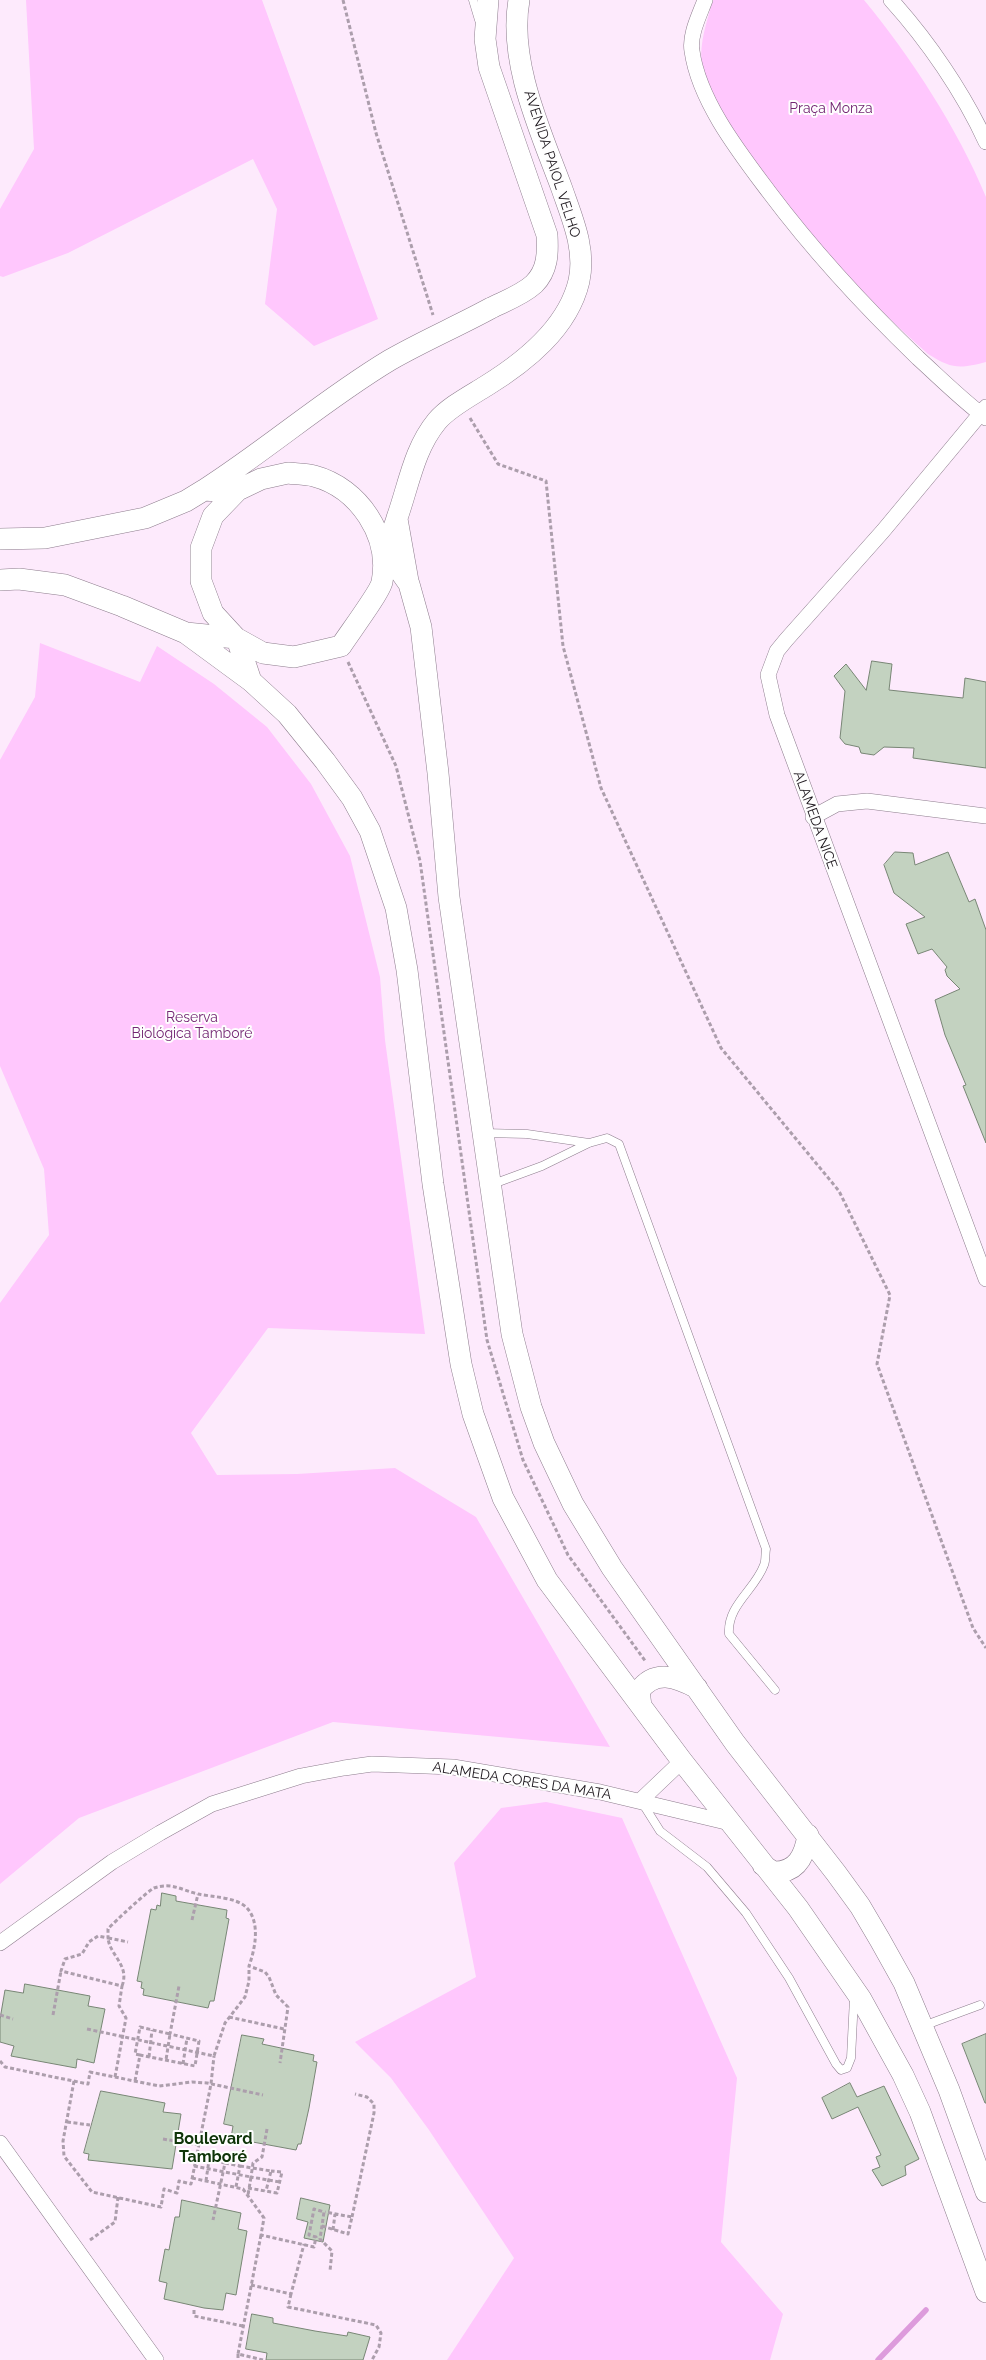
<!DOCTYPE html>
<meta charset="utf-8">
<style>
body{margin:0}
canvas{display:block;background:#fdeafc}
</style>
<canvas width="986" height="2360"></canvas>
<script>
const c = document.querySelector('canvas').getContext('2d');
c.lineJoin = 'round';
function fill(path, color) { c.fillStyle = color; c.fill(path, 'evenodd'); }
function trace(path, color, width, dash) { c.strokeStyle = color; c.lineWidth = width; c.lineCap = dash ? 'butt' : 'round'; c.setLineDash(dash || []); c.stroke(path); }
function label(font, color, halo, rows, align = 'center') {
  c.font = font + ' Raleway,sans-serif'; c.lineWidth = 4; c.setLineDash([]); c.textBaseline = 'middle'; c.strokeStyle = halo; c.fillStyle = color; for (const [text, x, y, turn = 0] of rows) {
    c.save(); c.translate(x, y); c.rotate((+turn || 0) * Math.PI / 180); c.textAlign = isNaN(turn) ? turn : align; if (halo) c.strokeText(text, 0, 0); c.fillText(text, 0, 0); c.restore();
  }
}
fill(new Path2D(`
 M26,0H262L378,319L314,346L265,304L277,209L253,159L68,253L3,277L0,276V209L34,149Z
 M713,0H864C911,57 958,129 986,197V362C959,369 952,369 928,354C857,291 794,219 740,140C729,124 710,100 705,82C696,52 705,28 713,0Z
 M40,643L140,682L157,646L214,684L267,727L311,784L350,856L380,977L385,1040L425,1334L268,1328L191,1433L217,1475L297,1474L395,1468L476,1517L610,1747L333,1722L79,1818L0,1884V1303L49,1235L44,1169L0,1066V760L35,697Z
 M546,1802L622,1818L737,2078L721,2242L783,2314L770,2360H447L514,2258L429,2130L391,2078L355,2042L476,1977L454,1863L501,1808Z`), '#ffc7fd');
trace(new Path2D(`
 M878,2360L926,2310`), '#dd9bdc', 5.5);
const building = new Path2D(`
 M872,661L892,664L889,690L963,698L965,678L986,682V768L913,758L914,748L884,747L874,755L861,753L859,747L845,744L840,738L845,691L834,676L846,664L866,690Z
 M895,852L913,853L915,865L948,852L969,902L975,899L986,930V1143L963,1086L966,1085L945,1035L935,1000L960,989L947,976L945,970L947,967L932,949L918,954L906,924L925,917L894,893L884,865Z
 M162,1893L176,1896V1901L227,1910L226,1918L229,1919L214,2001H210L208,2008L143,1995L144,1989L141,1988L142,1982L137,1981L151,1909L156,1910L157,1905L160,1906Z
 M25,1984L90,1996L88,2006L105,2009L94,2063L77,2059L76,2068L11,2056L14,2046L0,2042V2019L5,1990L23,1993Z
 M986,2034V2103H985L962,2044Z
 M242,2035L264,2039L262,2044L314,2055L313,2061L317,2062L309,2108L301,2144H298L296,2150L231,2138L233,2126L224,2124Z
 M850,2083L857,2097L884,2086L919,2159L905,2166L906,2175L882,2186L872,2170L880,2167L876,2157L881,2155L858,2107L832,2119L822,2098Z
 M101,2091L165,2103L163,2112L181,2114L172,2169L88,2160L89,2154L84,2153Z
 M301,2198L330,2205L323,2242L304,2238L308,2222L297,2219Z
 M182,2200L241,2213L238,2229L247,2231L236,2295L226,2293L223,2310L204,2308L164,2299L167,2283L159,2281L165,2249L169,2250L175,2217H179Z
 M252,2314L273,2318V2323L315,2331L347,2336L348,2332L370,2337L363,2360H266L267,2353L246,2349Z`);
fill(building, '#c3d2c0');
trace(building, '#788675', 1);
const lane = new Path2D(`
 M473,0L479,20
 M484,1133L527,1134L589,1143
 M493,1184L542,1166L589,1143L607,1138L619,1144L766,1549C765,1554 766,1561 764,1565C755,1590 727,1605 729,1634L775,1690
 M643,1804L660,1831L707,1867L746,1913L789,1978L836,2064L841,2070L847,2068L851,2058L854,1998
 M923,2026L980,2005`);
const street = new Path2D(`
 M705,0C700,14 689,35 692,51C699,101 739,152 769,192C814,252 864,306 918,358C940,378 962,400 986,418
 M891,0C928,41 963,92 986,142
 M986,407L883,531L786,640L777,651L768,675L777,715L986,1279
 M813,817L837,804L867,801L986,816
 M641,1800L682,1761
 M0,1943L112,1862L160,1833L212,1804L301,1776L344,1768L372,1764L453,1767L600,1792L730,1823
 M0,2143L156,2360`);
const secondary = new Path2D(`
 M288,473C296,474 306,474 314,476C359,488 391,536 382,582C380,592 348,635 341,646L294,657L263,653L236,638L213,613L201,581V548L213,516L238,490L261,479Z
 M204,490C268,449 325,399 390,360C423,341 458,326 491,308C505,301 522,295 534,284C548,270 548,253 547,235L489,67L485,39L488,0
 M397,519L408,581
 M0,539L45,538L145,518L186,501L204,490L218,491
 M383,553C387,541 394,530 397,518C409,484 414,449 437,421C449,407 470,396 486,386C525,362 568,328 579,281C586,249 572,218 562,189C541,132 508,62 519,0
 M383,555L397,567L409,584L421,627L438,773L449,897L512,1334L531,1407L544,1443L573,1504L612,1568L735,1743L836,1873L860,1906L880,1940L904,1983L949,2090L986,2192
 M0,580L19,579L65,585L122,606L186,633L236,638
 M187,634L251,681
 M237,639L251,681L287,714L325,761L352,798L370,831L396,908L407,970L433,1184L461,1364L473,1414L503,1498L547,1580L682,1761L798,1908L861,1999L903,2075L920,2112L986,2292
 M641,1706L639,1691C655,1669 676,1677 697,1688
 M763,1865L773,1872C797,1873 805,1855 808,1835`);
trace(lane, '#8d7d8d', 9);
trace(street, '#8d7d8d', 16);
trace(secondary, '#8d7d8d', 22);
trace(new Path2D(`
 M343,0L376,133L433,315
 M470,418L498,464L546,481L563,646L601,788L721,1048L839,1191L890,1295L877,1364L973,1628L986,1648
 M348,662L396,766L420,861L487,1340L523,1460L568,1555L646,1662
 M192,1920L198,1894
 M122,1986C130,1965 110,1956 108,1938L128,1942
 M0,2015L13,2019
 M53,2015L61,1971
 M229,2017L284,2029
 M87,2029L214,2056L225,2023L245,1997L249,1981V1966
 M140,2055L135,2054L140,2027L170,2034L166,2060
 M149,2057L152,2030
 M0,2061L5,2067L88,2084L90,2072L159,2086L192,2082L207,2083L263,2095
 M183,2064L187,2038
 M115,2077L126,2018L119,2006L122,1986L61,1971L65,1959L82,1954L89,1942L98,1936L108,1938V1929C113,1923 149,1890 154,1888C172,1882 181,1890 198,1894C212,1897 235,1897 246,1907C261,1922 255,1949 249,1966L265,1972L269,1977L276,1995L288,2007L280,2063
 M74,2081L63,2141L64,2156L92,2192L161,2207L164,2189L177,2193L179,2181L191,2184L211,2084L214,2056
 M135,2081L140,2055L195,2066L199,2041L170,2034L179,1986
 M67,2122L90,2125
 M267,2129L262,2157L253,2163L251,2177L280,2182
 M163,2139L199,2145
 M196,2157L225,2163L213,2220
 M225,2163L240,2166L236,2187
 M194,2166L251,2177L248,2195
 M240,2166L271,2171L266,2191
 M192,2178L243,2189L264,2218L261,2235L314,2247L316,2237L309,2235L314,2209L324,2212L320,2239L332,2251L330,2271
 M206,2181L209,2160
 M248,2188L277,2193L282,2172L271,2171
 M352,2217L374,2113V2104L367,2097L355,2094
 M322,2226L348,2234L352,2217L325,2212
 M333,2230L335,2214
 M261,2235L238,2354L263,2360
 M90,2240L115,2222L118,2197
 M251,2285L291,2294L304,2244
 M291,2294L288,2307L376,2325L381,2333L379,2347L372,2360
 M194,2310V2316L243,2326
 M238,2354V2360`), '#ac9eac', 3, [4, 2.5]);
trace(lane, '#fff', 8);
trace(street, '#fff', 15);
trace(secondary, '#fff', 21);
label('14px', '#732673', '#fefefe', [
 ["Praça Monza",831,109],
 ["Reserva",192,1018],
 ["Biológica Tamboré",192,1034]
]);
label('14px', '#1a141a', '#fefefe', [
 ["AVENIDA PAIOL VELHO",552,164,72],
 ["ALAMEDA NICE",815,820,70],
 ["ALAMEDA CORES DA MATA",522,1781,9]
]);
label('bold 16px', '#0f3409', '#fefefe', [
 ["Boulevard",213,2139],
 ["Tamboré",213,2157]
]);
</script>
